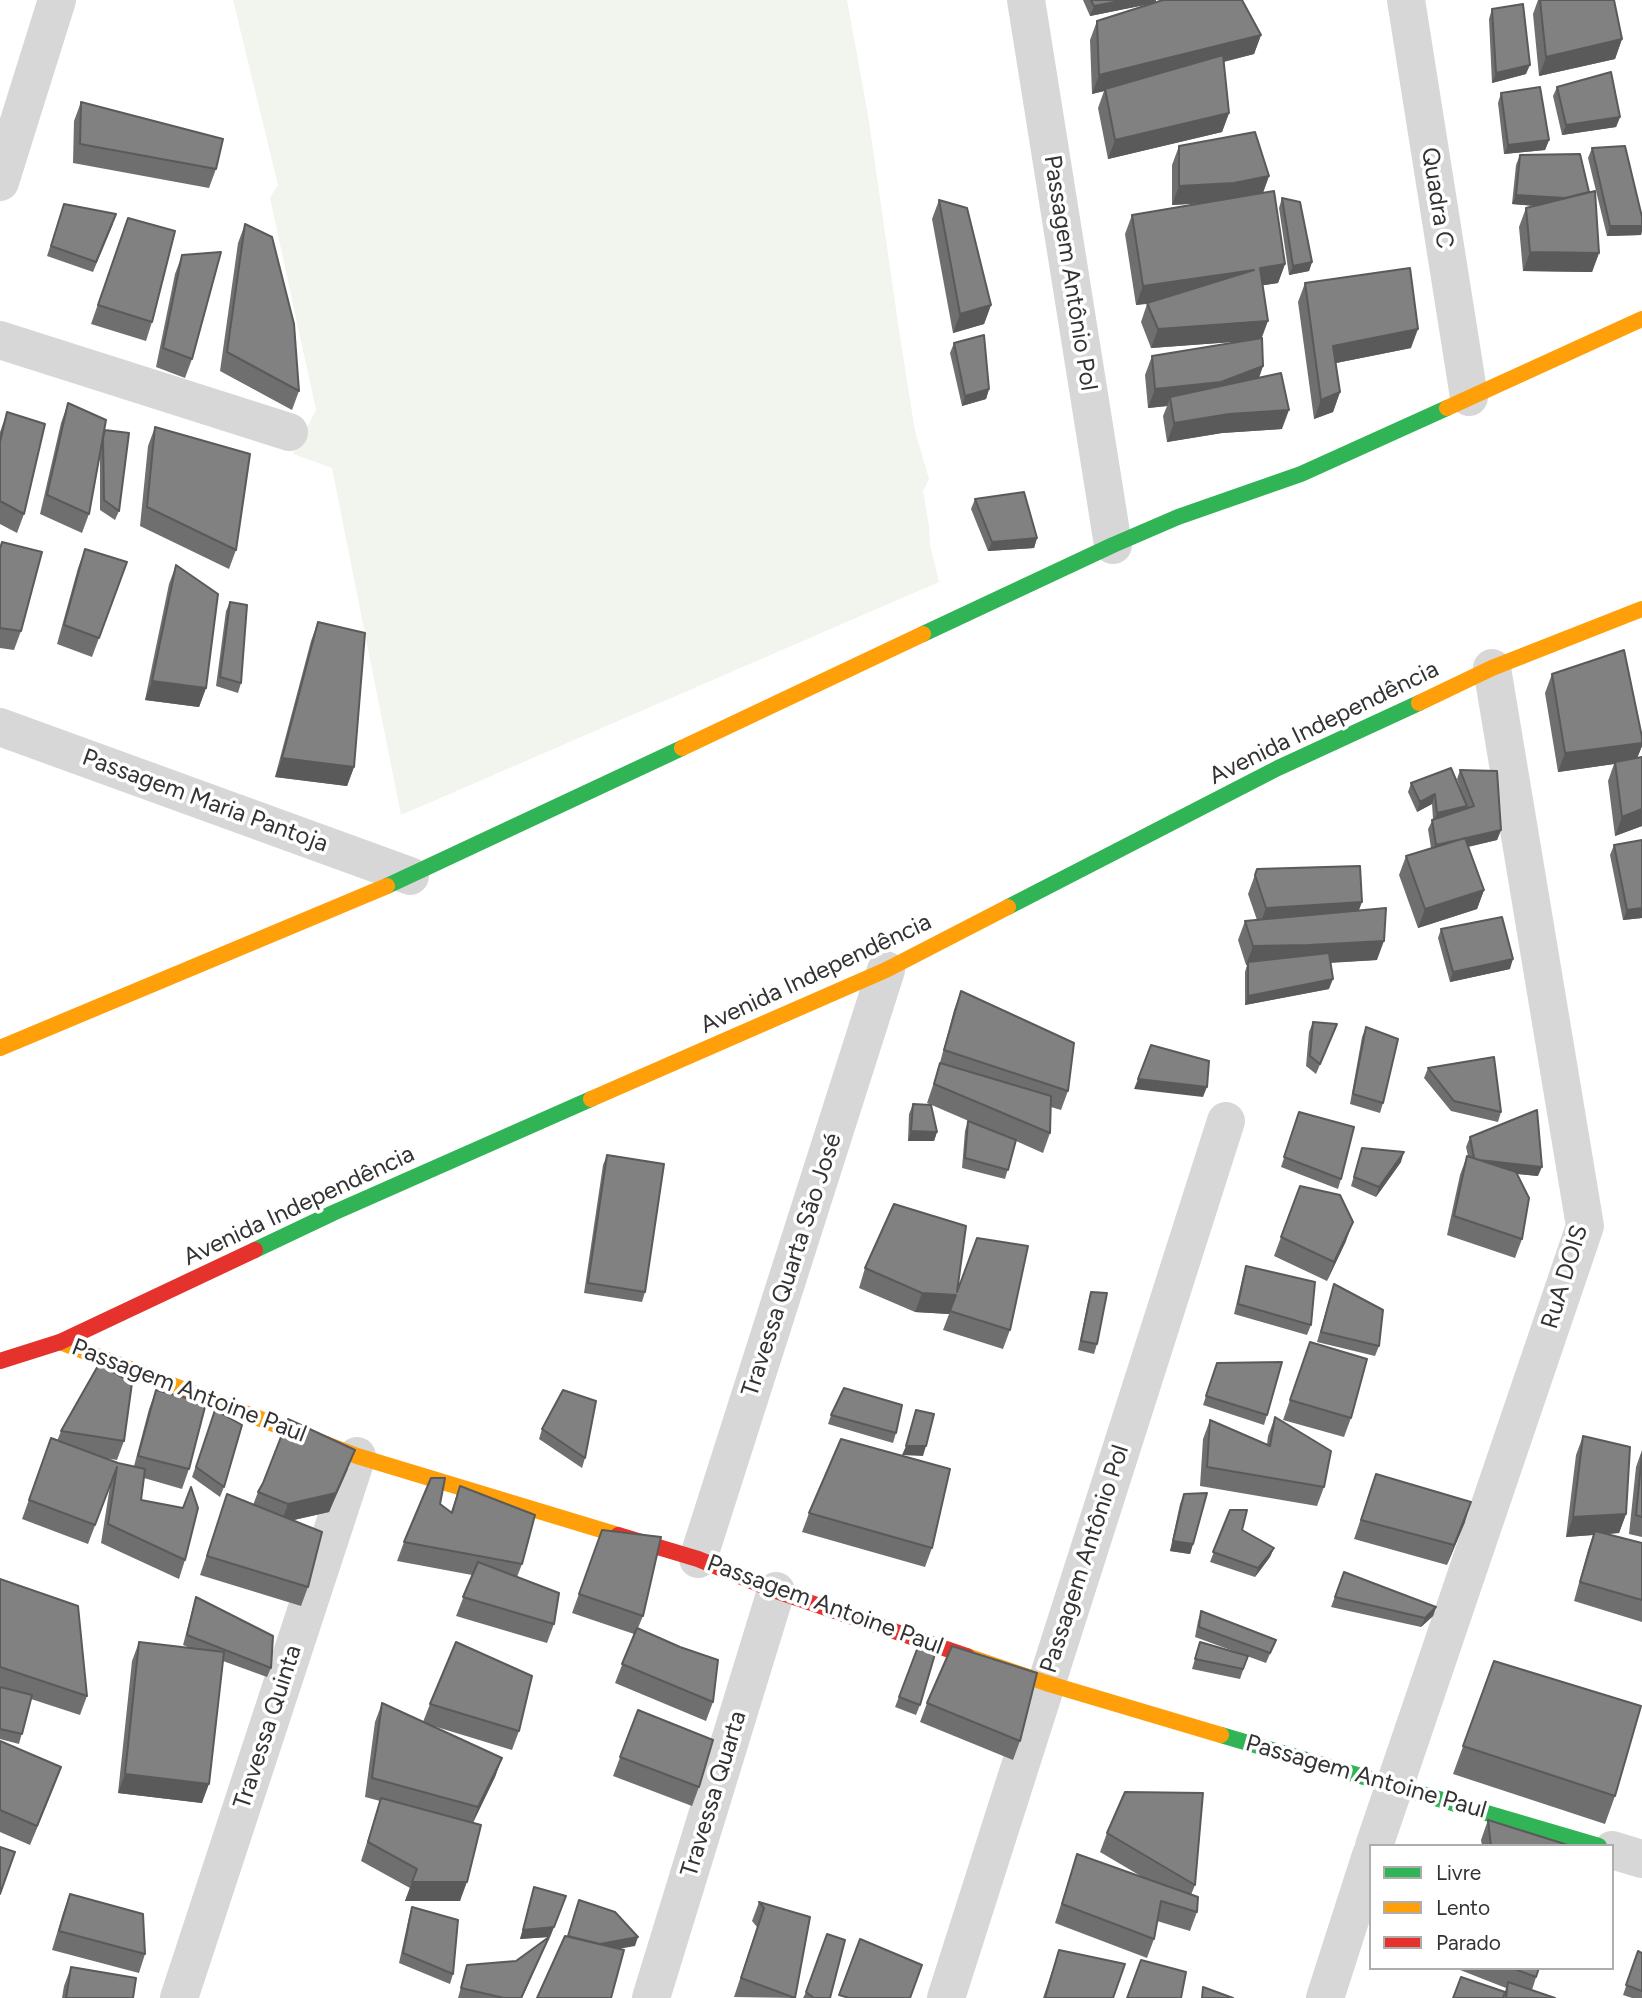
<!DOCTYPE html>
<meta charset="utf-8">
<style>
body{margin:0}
#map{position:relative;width:1642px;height:1998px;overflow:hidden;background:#fff;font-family:Figtree,sans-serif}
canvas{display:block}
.legend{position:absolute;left:1369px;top:1844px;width:245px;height:126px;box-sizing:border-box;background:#fff;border:2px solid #adadad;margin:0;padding:9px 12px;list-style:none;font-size:21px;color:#333}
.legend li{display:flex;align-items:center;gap:14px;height:35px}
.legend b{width:35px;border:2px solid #adadad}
</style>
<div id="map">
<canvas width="1642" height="1998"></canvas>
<ul class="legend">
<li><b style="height:9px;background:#30b455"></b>Livre</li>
<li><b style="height:9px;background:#ff9f0a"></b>Lento</li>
<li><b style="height:9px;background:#e5322d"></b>Parado</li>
</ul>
</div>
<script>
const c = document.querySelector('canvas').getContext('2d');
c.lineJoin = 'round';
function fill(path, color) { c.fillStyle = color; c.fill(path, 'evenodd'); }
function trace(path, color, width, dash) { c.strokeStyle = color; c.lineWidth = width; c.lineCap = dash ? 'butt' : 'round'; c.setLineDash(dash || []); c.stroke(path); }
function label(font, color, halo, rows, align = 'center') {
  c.font = font + ' Figtree,sans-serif'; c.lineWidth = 7; c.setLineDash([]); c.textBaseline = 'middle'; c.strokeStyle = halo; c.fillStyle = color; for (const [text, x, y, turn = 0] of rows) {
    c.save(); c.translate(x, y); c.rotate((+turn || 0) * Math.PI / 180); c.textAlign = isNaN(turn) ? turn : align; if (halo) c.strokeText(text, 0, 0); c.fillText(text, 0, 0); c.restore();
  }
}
fill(new Path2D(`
 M233,0H847L868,115L900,337L915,431L929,479L923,491L929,527L930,545L939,582L401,815L332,468L293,454L316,410L270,198L278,185Z`), '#f1f5ed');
trace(new Path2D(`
 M1026,0L1113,545
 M1406,0L1469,397
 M0,182L57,0
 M0,340L289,432
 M0,727L410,876
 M698,1559L886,970
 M1374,1846L1585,1226L1492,668
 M1612,1850L1642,1859
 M179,1998L357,1456
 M651,1998L776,1591
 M946,1998L1226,1121
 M1325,1998L1371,1855`), '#d7d7d7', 38);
trace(new Path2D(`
 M923,634L1113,545L1178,517L1301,474L1447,408
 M387,886L682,748
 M1008,907L1278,768L1419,703
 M255,1250L333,1213L591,1099
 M1221,1735L1599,1846`), '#30b455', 16);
trace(new Path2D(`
 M1447,408L1642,319
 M1419,703L1492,668L1642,609
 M682,748L923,634
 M0,1048L387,886
 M591,1099L886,970L1008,907
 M60,1342L357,1456L618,1535
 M967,1656L1046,1683L1221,1735`), '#ff9f0a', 16);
trace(new Path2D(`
 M0,1361L60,1342L255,1250
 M618,1535L698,1559L776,1591L967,1656`), '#e5322d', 16);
fill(new Path2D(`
 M1083,0H1156L1155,3L1261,35L1254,54L1224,62L1229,113L1222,132L1108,159L1098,108L1104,91L1092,94L1090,40L1097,21L1154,3L1090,16Z
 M1538,0H1614L1622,39L1615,59L1539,76L1533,14Z
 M1492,9L1526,74L1492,83L1489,19Z
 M1557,87L1620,117L1616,127L1562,135L1553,96Z
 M1501,93L1549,140L1545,150L1504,154L1498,103Z
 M81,102L216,169L209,188L73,163L74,121Z
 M1179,146L1269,176L1263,193L1285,264L1278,283L1263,285L1261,338L1263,366L1259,378L1282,429L1222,433L1167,442L1163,416L1167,406L1148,408L1145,375L1152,356L1244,341L1151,348L1141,322L1147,304L1136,305L1125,234L1132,215L1199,203L1172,205V165Z
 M1592,148L1642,217V231L1641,235L1607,236L1588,158Z
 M1520,155L1599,253L1592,272L1523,271L1519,227L1526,208L1534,206L1512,204L1516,165Z
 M1282,198L1312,262L1309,271L1289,275L1279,208Z
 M939,200L991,305L984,324L953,333L932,219Z
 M64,204L113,224L93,272L47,256Z
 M128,218L152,322L146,341L91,324Z
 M245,224L299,391L292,410L220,371L238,243Z
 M182,255L192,359L185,378L156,367L175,274Z
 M1305,283L1411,348L1336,363L1340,392L1333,412L1314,419L1298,302Z
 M954,343L989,389L986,399L962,406L950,353Z
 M68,403L105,430L119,511L115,520L100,510V457L89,514L82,533L40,514L61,423Z
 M7,412L24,514L17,533L0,524V432Z
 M155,427L236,550L229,569L140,526L148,446Z
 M975,499L1037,538L1034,548L988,551L971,509Z
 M0,548L21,631L14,650L0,648Z
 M85,549L127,562L92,657L57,644L78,568Z
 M176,565L206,688L199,707L145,700L169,584Z
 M230,602L241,683L238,693L216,686L226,611Z
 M318,622L354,767L347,786L275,777L311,641Z
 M1552,674L1642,737V746L1637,758L1642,757V826L1615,836L1608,781L1614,764L1558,772L1545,693Z
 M1460,770L1501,830L1497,840L1468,847L1484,890L1477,909L1418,928L1399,875L1406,856L1431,848L1428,829L1433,819L1432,804L1417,812L1408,792L1411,783L1466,804L1457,779Z
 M1614,845L1642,918L1623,920L1610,855Z
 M1257,869L1359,910L1377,960L1330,963L1329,989L1245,1005V972L1247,965H1246L1238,940L1245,921L1257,920L1248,894Z
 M1441,929L1510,969L1450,982L1438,938Z
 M961,991L1068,1091L1061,1110L1051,1107L1050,1133L1043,1153L1016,1141L1005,1179L962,1168L965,1131L968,1121L985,1128L927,1103L938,1070L954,1010Z
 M1313,1022L1333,1034L1316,1074L1306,1066L1309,1032Z
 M1366,1027L1383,1103L1380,1113L1350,1104L1362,1037Z
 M1428,1068L1501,1112L1498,1122L1451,1111L1424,1078Z
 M913,1104L937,1132L934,1141H908L909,1114Z
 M1299,1112L1341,1179L1338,1189L1281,1167Z
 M1470,1137L1538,1176L1517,1174L1522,1239L1515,1258L1447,1235L1460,1175L1467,1156H1468L1466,1147Z
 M1362,1148L1401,1162L1376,1197L1351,1186Z
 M607,1155L645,1292L642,1302L584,1293L603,1165Z
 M1300,1186L1346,1241L1327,1281L1274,1256Z
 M1246,1266L1311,1325L1307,1335L1234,1314L1243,1276Z
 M865,1268L1010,1330L1003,1349L943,1330L949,1314L915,1312L859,1288Z
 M1334,1284L1379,1346L1375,1356L1317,1342Z
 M1091,1292L1097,1344L1094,1354L1078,1350L1088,1302Z
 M1310,1342L1351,1418L1344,1437L1283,1420Z
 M1217,1363L1267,1415L1264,1425L1203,1405Z
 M156,1390L189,1469L182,1489L144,1478L141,1500L185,1560L179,1579L101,1543L110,1486L88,1544L22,1519L51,1438L57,1441L61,1431L124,1441L117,1460L104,1458L118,1463L134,1466L149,1409Z
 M215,1410L224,1487L220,1497L192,1477Z
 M831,1415L896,1433L893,1443L828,1424Z
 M1275,1417L1324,1487L1317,1506L1200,1486L1203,1439L1210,1420L1267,1444L1268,1436Z
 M542,1429L585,1458L582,1468L539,1439Z
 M1583,1436L1626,1514L1619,1533L1607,1534L1642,1543V1622L1574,1601L1588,1550L1593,1535L1566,1537L1576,1455Z
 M1642,1450V1537L1629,1534L1636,1467Z
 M348,1469L329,1512L293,1520L308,1587L301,1606L200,1575L227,1494L253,1505L258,1492Z
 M1376,1474L1465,1522L1447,1565L1354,1539Z
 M460,1486L522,1564L517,1577L554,1624L547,1643L456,1616L472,1575L397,1561L404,1542L440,1504L451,1512Z
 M1184,1494L1193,1544L1190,1554L1170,1551L1180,1504Z
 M1230,1510L1242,1530L1274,1548L1270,1557L1255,1577L1210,1562Z
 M809,1513L932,1548L925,1567L802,1532Z
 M602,1530L643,1616L638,1628L713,1702L706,1721L615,1683L634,1634L572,1613Z
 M1344,1572L1436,1607L1433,1616L1421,1627L1331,1607Z
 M0,1579L87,1696L80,1715L31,1699L19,1744L0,1739Z
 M196,1597L271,1668L267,1677L223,1661L202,1803L118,1793L132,1661L139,1642L190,1648L183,1645L193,1607Z
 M1201,1611L1276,1640L1266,1663L1195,1637L1198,1621Z
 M1200,1642L1248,1656L1240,1679L1192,1669Z
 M919,1644L920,1705L916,1715L895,1707Z
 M1494,1661L1615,1796L1605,1824L1453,1774Z
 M382,1703L423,1722L430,1704L519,1731L512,1750L430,1725L502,1758L495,1777L473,1823L460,1901H405L410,1888L361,1861L380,1801L365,1797L375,1722Z
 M927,1703L1020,1741L1013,1760L920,1722Z
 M638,1710L699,1787L692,1806L613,1776Z
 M0,1741L61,1767L30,1845L0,1832Z
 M1488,1820L1571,1846H1482L1481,1840Z
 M1107,1833L1195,1885L1191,1895L1197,1912L1190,1931L1157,1921L1154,1939L1147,1958L1055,1923L1077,1854L1144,1878L1100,1852Z
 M534,1887L566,1896L550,1937H549L522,1998H458L467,1965L516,1961L548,1937L520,1939Z
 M70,1894L145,1954L139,1973L52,1950L63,1913Z
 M759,1902L810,1917L795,1998L734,1997L757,1927L752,1921Z
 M412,1907L453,1974L450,1984L399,1963L409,1917Z
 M1059,1950L1113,1998H1043Z
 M1638,1951L1642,1953V1998H1632L1623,1995Z
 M71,1967L133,1998H62L64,1986Z
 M1455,1968H1539L1532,1990L1555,1998H1503L1506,1988Z
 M806,1992L830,1998H803Z`), '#6f6f6f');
fill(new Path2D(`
 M1125,0H1156L1155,3L1090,16L1094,6Z
 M1261,35L1254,54L1092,94L1099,75Z
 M1622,39L1615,59L1539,76L1546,57Z
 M1530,65L1526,74L1492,83L1496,73Z
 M1229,113L1222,132L1108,159L1115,140Z
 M1620,117L1616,127L1562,135L1566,125Z
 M1549,140L1545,150L1504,154L1508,145Z
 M1269,176L1262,195L1227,202L1172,205L1179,186Z
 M1516,195L1591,200L1588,210L1512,204Z
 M1610,226H1642V231L1641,235L1607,236Z
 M1530,252L1599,253L1592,272L1523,271Z
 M1312,262L1309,271L1289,275L1293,266Z
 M1285,264L1278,283L1253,287L1260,268Z
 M1254,270L1247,289L1136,305L1143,286Z
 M991,305L984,324L953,333L960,314Z
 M1268,321L1261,340L1151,348L1158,329Z
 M1418,329L1411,348L1326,365L1333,346Z
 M1263,366L1256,385L1170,397L1167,406L1148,408L1155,389Z
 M989,389L986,399L962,406L965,396Z
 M1340,392L1333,412L1314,419L1321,400Z
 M1289,410L1282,429L1222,433L1167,442L1174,423L1229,414Z
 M1037,538L1034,548L988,551L992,542Z
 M152,681L206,688L199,707L145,700Z
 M1642,743V746L1636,761L1615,762L1614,764L1558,772L1565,753Z
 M282,758L354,767L347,786L275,777Z
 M1435,794L1432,804L1417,812L1420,802Z
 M1467,806L1463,815L1433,823L1437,813Z
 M1642,809V826L1615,836L1622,817Z
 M1501,830L1497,840L1432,855L1436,845Z
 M1484,890L1477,909L1418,928L1425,909Z
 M1362,902L1355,921L1259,927L1266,908Z
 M1642,908V918L1623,920L1627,910Z
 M1384,941L1377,960L1302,964L1246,965L1253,946Z
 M1513,959L1510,969L1450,982L1453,972Z
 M1333,979L1329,989L1245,1005L1248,996Z
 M1138,1079L1207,1087L1203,1097L1134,1089Z
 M911,1131L937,1132L934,1141H908Z
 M1404,1152L1401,1162L1376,1197L1379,1187Z
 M1474,1159L1542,1167L1538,1176L1470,1169Z
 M1353,1222L1346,1241L1327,1281L1334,1262Z
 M922,1293L956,1295L949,1314L915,1312Z
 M906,1446H926L923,1456L902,1455Z
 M355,1450L329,1512L281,1523L288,1504Z
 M1471,1502L1465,1522L1447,1565L1454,1545Z
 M1626,1514L1619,1533L1566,1537L1573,1517Z
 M1173,1541L1193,1544L1190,1554L1170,1551Z
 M1274,1548L1270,1557L1255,1577L1258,1568Z
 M1436,1607L1433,1616L1421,1627L1425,1618Z
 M502,1758L495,1777L471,1826L478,1807Z
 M61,1767L54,1786L30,1845L37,1826Z
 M125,1774L209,1784L202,1803L118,1793Z
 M412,1882H467L460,1901H405Z
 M554,1927L550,1937H549L522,1998H521L549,1937L520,1939L523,1930Z
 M638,1937L635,1946L596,1953L600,1944Z`), '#5a5a5a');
const building = new Path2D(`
 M1091,0H1125L1094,6Z
 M1163,0H1242L1261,35L1099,75L1097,21Z
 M1540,0H1614L1622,39L1546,57Z
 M1523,4L1530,65L1496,73L1492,9Z
 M1223,55L1229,113L1115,140L1105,89Z
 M1611,72L1620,117L1566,125L1557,87Z
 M1540,87L1549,140L1508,145L1501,93Z
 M81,102L223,139L216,169L80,144Z
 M1255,132L1269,176L1234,183L1179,186V146Z
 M1625,146L1642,217V226H1610L1592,148Z
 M1580,154L1589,192L1565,198L1516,195L1520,155Z
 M1274,191L1285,264L1260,268L1268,321L1158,329L1147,303L1254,270L1143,286L1132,215Z
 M1595,191L1599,253L1530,252L1526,208Z
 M1282,198L1300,202L1312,262L1293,266Z
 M939,200L967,208L991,305L960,314Z
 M64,204L116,214L96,262L51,246Z
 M128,218L175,231L152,322L98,305Z
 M245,224L272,237L294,324L299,391L227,352Z
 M221,252L192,359L163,348L182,255Z
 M1410,268L1418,329L1333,346L1340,392L1321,400L1305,283Z
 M984,335L989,389L965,396L954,343Z
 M1262,338L1263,366L1221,382L1155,389L1152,356Z
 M1281,373L1289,410L1229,414L1174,423L1170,397Z
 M68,403L106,420L89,514L47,495Z
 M7,412L45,424L24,514L0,501V442Z
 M155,427L250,454L236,550L147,507Z
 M105,430L129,433L119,511L104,500L103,438Z
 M1024,492L1037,538L992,542L975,499Z
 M2,542L42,552L21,631L0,628V549Z
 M85,549L127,562L99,638L64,625Z
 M176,565L218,594L206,688L152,681Z
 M230,602L247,605L241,683L220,677Z
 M318,622L365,633L354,767L282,758Z
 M1624,650L1642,737V743L1565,753L1552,674Z
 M1642,757V809L1622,817L1615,762Z
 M1451,768L1467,806L1437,813L1435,794L1420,802L1411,783Z
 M1460,770L1497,771L1501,830L1436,845L1432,820L1474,806Z
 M1465,838L1484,890L1425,909L1406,856Z
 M1642,840V908L1627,910L1614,845Z
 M1360,866L1362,902L1266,908L1255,875L1257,869Z
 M1386,908L1384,941L1309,945L1253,946L1245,921Z
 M1502,917L1513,959L1453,972L1441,929Z
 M1329,953L1333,979L1248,996V962Z
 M961,991L1074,1043L1068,1091L944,1050Z
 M1313,1022L1337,1024L1320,1064L1310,1056Z
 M1366,1027L1398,1039L1383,1103L1353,1094Z
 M1151,1045L1209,1061L1207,1087L1138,1079Z
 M1494,1057L1501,1112L1454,1101L1428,1068Z
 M940,1063L1051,1096L1050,1133L934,1084Z
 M913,1104L931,1105L937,1132L911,1131Z
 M1537,1110L1542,1167L1479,1160L1474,1158L1470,1137Z
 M1299,1112L1354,1127L1341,1179L1284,1157Z
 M968,1121L1016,1140L1008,1170L965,1158Z
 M1362,1148L1404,1152L1379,1187L1354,1177Z
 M607,1155L664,1164L645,1292L588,1283Z
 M1467,1156L1516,1172L1529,1198L1522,1239L1454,1216Z
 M1300,1186L1340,1195L1353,1222L1334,1262L1281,1237Z
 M894,1204L966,1226L957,1292L977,1238L1028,1246L1010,1330L950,1311L956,1295L922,1293L865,1268Z
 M1246,1266L1315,1282L1311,1325L1238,1304Z
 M1334,1284L1383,1310L1379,1346L1321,1332Z
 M1091,1292L1107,1293L1097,1344L1081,1341Z
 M1310,1342L1367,1359L1351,1418L1290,1400Z
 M1282,1362L1267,1415L1206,1396L1217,1363Z
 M99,1364L132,1383L124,1441L61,1431Z
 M844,1388L902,1405L896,1433L831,1415Z
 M156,1390L206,1403L189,1469L138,1456Z
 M563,1390L596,1401L585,1458L542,1429Z
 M215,1410L242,1425L224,1487L196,1467Z
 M916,1410L934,1414L926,1446H906Z
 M1275,1417L1331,1451L1324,1487L1207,1467L1210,1420L1270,1446Z
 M288,1419L355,1450L336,1493L288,1504L258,1492L263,1483Z
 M1583,1436L1630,1447L1626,1514L1573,1517Z
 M51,1438L118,1463L145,1469L141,1500L183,1508L191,1487L198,1508L185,1560L108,1524L117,1467L95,1525L29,1500Z
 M841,1439L950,1469L932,1548L809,1513Z
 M1642,1454V1517L1636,1515Z
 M1376,1474L1471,1502L1454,1545L1361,1520Z
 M431,1478H445L440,1504L452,1513L460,1486L535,1515L522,1564L404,1542Z
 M1207,1493L1193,1544L1173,1541L1184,1494Z
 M227,1494L322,1532L308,1587L207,1556Z
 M1230,1510H1247L1242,1530L1274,1548L1258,1568L1213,1552Z
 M602,1530L661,1537L643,1616L579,1594Z
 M1595,1531L1642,1543V1600L1580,1582Z
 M478,1562L559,1593L554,1624L463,1597Z
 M1344,1572L1436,1607L1425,1618L1335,1597Z
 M0,1579L78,1606L87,1696L0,1667Z
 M196,1597L273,1636L271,1668L187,1635Z
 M1201,1611L1276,1640L1270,1653L1199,1627Z
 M637,1628L680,1647L718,1660L713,1702L622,1664Z
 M139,1642L224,1652L209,1784L125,1774Z
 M456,1642L532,1676L519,1731L430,1704Z
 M925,1642L935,1654L920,1705L899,1697L919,1644Z
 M1200,1642L1248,1656L1243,1669L1195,1659Z
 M952,1646L1037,1673L1020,1741L927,1703Z
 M1494,1661L1641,1706L1615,1796L1463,1746Z
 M0,1687L32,1695L22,1734L0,1729Z
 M382,1703L502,1758L478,1807L372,1778Z
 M638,1710L713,1740L699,1787L620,1757Z
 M0,1741L61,1767L37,1826L0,1810Z
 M1125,1792L1203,1793L1195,1885L1107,1833Z
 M381,1798L481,1825L467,1882H412L417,1869L368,1842Z
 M1488,1820L1571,1846H1491Z
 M0,1847L15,1852L0,1894Z
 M1077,1854L1198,1897L1197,1912L1161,1901L1154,1939L1062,1904Z
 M534,1887L566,1896L554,1927L523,1930Z
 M70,1894L143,1914L145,1954L59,1931Z
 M579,1900L615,1912L638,1937L600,1944L568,1936Z
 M759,1902L810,1917L795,1998L741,1978L764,1908Z
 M412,1907L458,1920L453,1974L403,1953Z
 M827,1934L845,1940L830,1998H814L806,1992Z
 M565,1936L624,1950L611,1998H537Z
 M549,1937L521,1998H504L461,1988L467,1965L516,1961Z
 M860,1939L922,1965L910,1998H849L839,1995Z
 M1059,1950L1125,1964L1113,1998H1045Z
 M1638,1951L1642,1953V1991L1626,1985Z
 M1141,1960L1186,1972L1181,1998H1127Z
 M71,1967L136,1978L133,1998H66Z
 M1512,1968H1539L1536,1977Z
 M1461,1977L1505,1992L1503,1998H1453Z
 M1508,1982L1555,1998H1506Z
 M1203,1987L1233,1998H1202Z`);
fill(building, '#818181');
trace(building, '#5a5a5a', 2);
label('24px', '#333', '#fff', [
 ["Quadra C",1437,198,81],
 ["Passagem Antônio Pol",1070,273,81],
 ["Avenida Independência",1324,723,-26],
 ["Passagem Maria Pantoja",205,801,20],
 ["Avenida Independência",816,974,-25],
 ["Avenida Independência",299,1206,-25],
 ["Travessa Quarta São José",792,1265,-72],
 ["RuA DOIS",1565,1277,-73],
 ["Passagem Antoine Paul",189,1391,21],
 ["Passagem Antônio Pol",1085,1559,-72],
 ["Passagem Antoine Paul",825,1605,20],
 ["Travessa Quinta",268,1727,-72],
 ["Passagem Antoine Paul",1366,1777,16],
 ["Travessa Quarta",714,1794,-73]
]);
</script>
